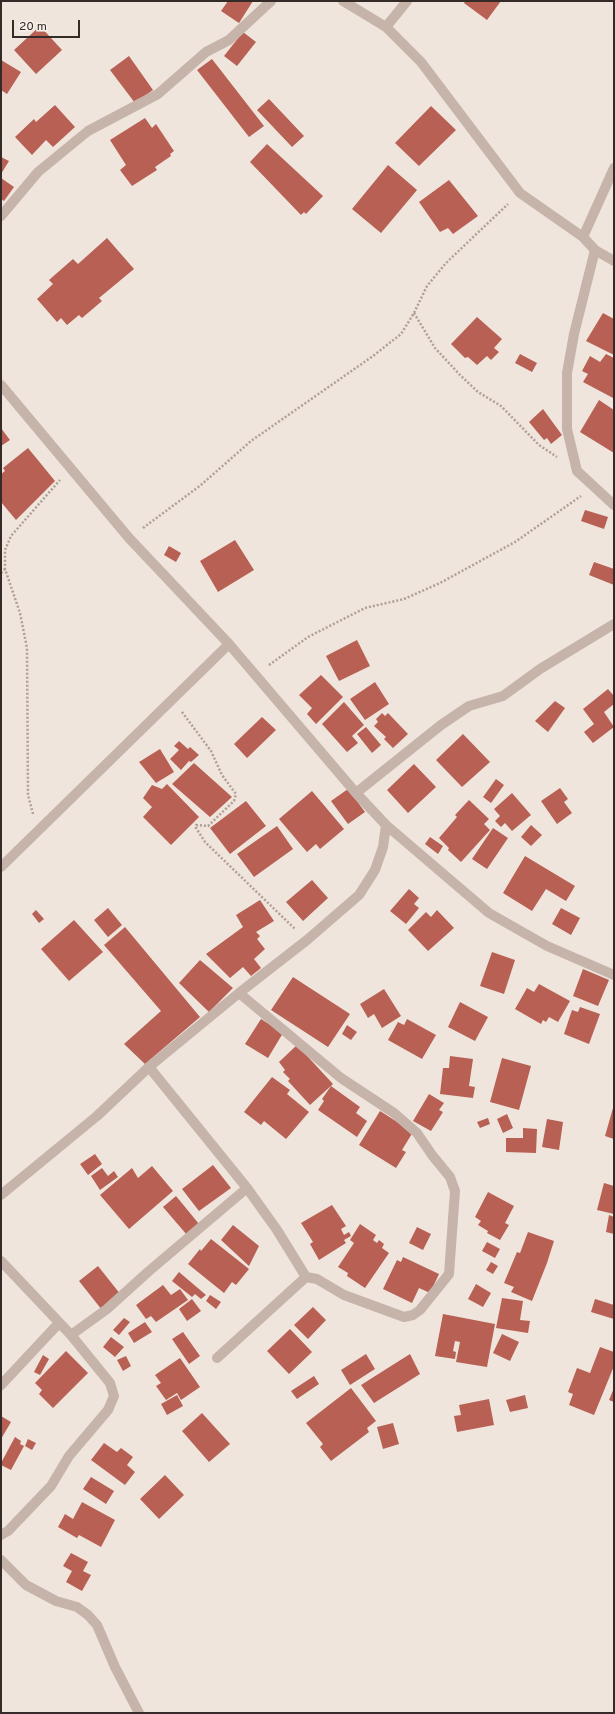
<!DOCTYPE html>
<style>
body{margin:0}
#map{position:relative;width:615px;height:1714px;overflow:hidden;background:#efe5dd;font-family:Overpass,sans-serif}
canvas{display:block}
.frame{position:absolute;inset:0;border:2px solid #342b29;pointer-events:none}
.scale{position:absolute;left:12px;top:20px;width:68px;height:18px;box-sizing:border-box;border:2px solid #342b29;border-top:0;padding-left:5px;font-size:12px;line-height:14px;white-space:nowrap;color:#342b29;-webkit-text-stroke:3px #f7efe9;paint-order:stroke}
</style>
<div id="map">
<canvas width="615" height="1714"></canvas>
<div class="frame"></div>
<div class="scale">20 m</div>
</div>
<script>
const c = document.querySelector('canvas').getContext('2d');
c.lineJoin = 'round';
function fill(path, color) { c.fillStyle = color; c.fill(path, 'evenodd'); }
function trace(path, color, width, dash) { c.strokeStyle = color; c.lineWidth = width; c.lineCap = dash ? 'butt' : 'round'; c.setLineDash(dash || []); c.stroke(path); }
fill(new Path2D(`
 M228,1H253L239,23L221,11Z
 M465,1H501L487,20L464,3Z
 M40,26L62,50L36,74L14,50Z
 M243,32L256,42L237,66L224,56Z
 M129,56L153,90L135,103L110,70Z
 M212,59L264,126L249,137L197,70Z
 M1,60L21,72L7,94L1,90Z
 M269,99L304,136L292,147L257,110Z
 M55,105L75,127L53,147L46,140L32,155L15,137L34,119L36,122Z
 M431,106L456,130L419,166L395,143Z
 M145,118L152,128L156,124L174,151L170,154L171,156L155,167L157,170L132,186L120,170L126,165L110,140Z
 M267,144L323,196L306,214L304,212L301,215L250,162Z
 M1,157L9,161L1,174Z
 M388,165L417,190L381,233L352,209Z
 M1,178L14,187L4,201L1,199Z
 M449,180L478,216L453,234L448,228L440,232L419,202Z
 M107,238L134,269L99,298L102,301L82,318L79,315L67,325L61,318L57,322L37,299L53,284L49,280L73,259L78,264Z
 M603,313L614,319V355L586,341Z
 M477,317L502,339L494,348L499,352L491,360L487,356L477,365L468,357L465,358L451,344Z
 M520,354L537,363L532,372L515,363Z
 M606,354L614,358V396L613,398L583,382L588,374L582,371L590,356L600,362Z
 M599,400L614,410V453L580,432Z
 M543,409L562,435L551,444L547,438L544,440L529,422Z
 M1,428L10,440L1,446Z
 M28,448L55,481L16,520L1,502V474L5,471L3,468Z
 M585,510L608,517L604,529L581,521Z
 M235,540L254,570L218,592L200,561Z
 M169,546L181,553L176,562L164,555Z
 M594,562L614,569V585L589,575Z
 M357,640L370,666L339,681L326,656Z
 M321,675L343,697L316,724L307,714L312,708L299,695Z
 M375,682L389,704L365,720L350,699Z
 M608,689L614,696V704L604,712L614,727L593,743L584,732L594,724L583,709Z
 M555,701L565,708L548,732L535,721Z
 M344,702L364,725L352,736L358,743L347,752L322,724Z
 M382,713L385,716L388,713L408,734L393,748L384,739L386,737L374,726L378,722L376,719Z
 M262,717L276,730L247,758L234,744Z
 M366,727L381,745L372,753L357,734Z
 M463,734L490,762L462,787L436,760Z
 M179,741L188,749L190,747L199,755L191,762L189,761L181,770L170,759L179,750L174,746Z
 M160,749L174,772L156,783L139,762Z
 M194,763L232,797L210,817L172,784Z
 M414,764L436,787L408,813L387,790Z
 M496,779L504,785L491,803L483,797Z
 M167,784L199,817L171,845L143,817L152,807L143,798L152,785L162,789Z
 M560,788L568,799L564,802L572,813L557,824L541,801Z
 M348,789L365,812L348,824L331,801Z
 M312,791L344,829L320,849L316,844L307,852L279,819Z
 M512,793L531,815L512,831L505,823L501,827L495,821L500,816L494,809Z
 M469,800L489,819L484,824L490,830L461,862L448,850L449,848L439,838L457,817L455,815Z
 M246,801L266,826L230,854L210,828Z
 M531,825L542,835L531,846L521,837Z
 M277,826L293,849L254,877L237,854Z
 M493,828L508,838L487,869L472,859Z
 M430,837L443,846L438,854L425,844Z
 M525,856L575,886L566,901L546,889L532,911L503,893Z
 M312,880L328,898L303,921L286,902Z
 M409,889L419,898L414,904L419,908L406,924L390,911Z
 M260,900L274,921L256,932L260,936L257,939L265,949L254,959L261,968L251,976L243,967L230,978L206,954L243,927L236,915Z
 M108,908L122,925L108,937L94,920Z
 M561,908L580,918L571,935L552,924Z
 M36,910L44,919L39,923L32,914Z
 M437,910L454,928L428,951L408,930L426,912L431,917Z
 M74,920L103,952L69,981L41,949Z
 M125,927L200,1017L145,1064L124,1044L161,1011L104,945Z
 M492,952L515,960L504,994L480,986Z
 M200,960L233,988L209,1012L179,983Z
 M583,969L609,980L598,1006L573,996Z
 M293,977L350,1014L328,1047L271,1010Z
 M539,984L570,1001L558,1022L549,1017L546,1022L543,1020L541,1024L515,1009L527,988L534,992Z
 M384,989L401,1016L382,1028L374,1014L368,1018L360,1004Z
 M460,1002L488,1017L475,1041L448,1027Z
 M580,1007L600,1014L589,1044L564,1034L572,1010L578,1012Z
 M261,1019L283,1033L268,1058L245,1044Z
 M407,1019L436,1035L422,1059L388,1040L398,1022L404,1025Z
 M347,1025L357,1032L351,1040L342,1034Z
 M297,1045L333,1084L310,1105L288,1081L290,1079L283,1072L285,1070L279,1062Z
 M450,1056L473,1059L469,1086L475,1087L473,1098L440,1094L443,1068H449Z
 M502,1058L531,1066L519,1110L490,1102Z
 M272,1077L290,1090L287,1094L309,1112L286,1139L264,1121L261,1125L244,1112Z
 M331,1086L360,1107L356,1113L367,1121L357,1137L318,1110L324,1101L322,1099Z
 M429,1094L444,1103L439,1110L443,1112L431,1131L413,1121Z
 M613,1108L614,1109V1139L605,1136Z
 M380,1111L413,1132L402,1150L406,1152L396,1168L359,1145Z
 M507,1114L513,1128L503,1133L497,1119Z
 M488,1118L490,1124L480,1128L477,1122Z
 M547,1119L563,1122L559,1150L542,1147Z
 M523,1128L537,1129L536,1153L506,1152V1138H523Z
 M95,1154L102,1164L88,1175L80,1164Z
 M213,1165L231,1188L199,1211L182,1189Z
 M152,1166L173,1191L129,1229L100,1195L132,1168L138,1178Z
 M102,1168L108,1176L114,1171L118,1177L100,1190L91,1176Z
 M604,1183L614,1186V1214L597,1210Z
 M488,1192L514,1206L505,1223L509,1225L500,1240L487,1233L488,1231L478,1225L481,1221L475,1217Z
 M176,1196L199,1224L187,1235L163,1207Z
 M332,1205L346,1226L341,1229L344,1235L349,1232L351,1236L344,1240L346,1243L319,1260L310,1244L313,1242L301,1223Z
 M609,1215L614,1217V1234L606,1232Z
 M360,1224L376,1235L373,1240L377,1243L379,1240L384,1244L382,1248L389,1253L365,1288L347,1276L348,1273L338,1267L354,1243L350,1240Z
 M233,1225L259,1246L249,1266L221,1240Z
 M417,1227L431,1234L423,1250L409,1243Z
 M528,1232L554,1241L547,1263L532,1301L511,1292L514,1287L504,1283L517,1252L520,1253Z
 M211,1239L249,1269L236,1285L232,1282L224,1293L188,1264L200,1249L201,1251Z
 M487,1242L500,1249L495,1258L482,1251Z
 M403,1257L439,1274L430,1293L419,1288L412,1303L383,1289L397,1260L401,1262Z
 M491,1262L498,1266L493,1274L486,1270Z
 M98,1266L121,1295L102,1310L79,1281Z
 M179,1272L206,1295L201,1299L195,1294L192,1297L172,1281Z
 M476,1284L491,1293L483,1307L468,1299Z
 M163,1285L171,1295L180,1289L188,1300L156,1322L151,1316L146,1319L136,1305Z
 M210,1295L221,1302L216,1309L206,1301Z
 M502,1298L523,1301L520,1320L530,1321L528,1333L496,1328Z
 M192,1299L201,1311L187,1321L179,1309Z
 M595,1299L614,1305V1319L591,1312Z
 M313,1307L326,1320L308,1339L294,1325Z
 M443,1314L495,1324L487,1367L456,1362L460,1342L455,1341L453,1351L456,1352L455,1359L435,1356Z
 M124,1318L130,1322L119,1335L113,1330Z
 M145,1322L152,1332L134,1343L128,1333Z
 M290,1329L312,1352L289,1374L267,1351Z
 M183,1332L200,1356L189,1364L172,1339Z
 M502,1334L519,1342L510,1361L493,1353Z
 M111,1337L124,1347L115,1357L103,1347Z
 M600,1347L614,1352V1366L594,1415L569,1405L573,1394L568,1392L577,1368L590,1373Z
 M66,1351L88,1373L53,1408L39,1394L42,1390L35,1383Z
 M366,1354L375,1369L350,1385L341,1370Z
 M410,1354L420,1374L374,1403L361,1385Z
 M43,1355L49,1359L40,1375L34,1372Z
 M126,1356L131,1366L123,1371L117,1360Z
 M180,1358L200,1387L181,1400L177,1393L166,1400L156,1386L161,1383L155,1375Z
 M314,1376L319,1384L297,1399L291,1391Z
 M351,1388L376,1421L367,1428L369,1432L331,1461L320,1447L323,1444L306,1423Z
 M614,1388V1402L609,1400Z
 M177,1395L183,1406L167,1415L161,1404Z
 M525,1395L528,1408L510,1412L506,1400Z
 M489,1399L494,1425L457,1432L454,1416L461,1415L459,1405Z
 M202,1413L230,1444L209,1462L182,1431Z
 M1,1416L11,1422L1,1439Z
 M393,1423L399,1444L383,1449L377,1427Z
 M15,1437L21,1441L20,1444L24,1446L11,1470L1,1465V1463Z
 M28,1439L36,1443L32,1450L25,1446Z
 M104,1443L117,1452L121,1448L133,1457L127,1465L135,1472L125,1485L91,1460Z
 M165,1475L184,1495L159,1519L140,1499Z
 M91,1477L114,1491L106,1504L83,1489Z
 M82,1502L115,1520L101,1547L79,1535L77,1538L58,1527L65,1514L73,1519Z
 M71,1553L88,1562L83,1571L91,1575L82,1591L66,1582L72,1571L63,1566Z`), '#b76053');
trace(new Path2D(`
 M414,313L435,348L460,375L478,392L501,406L539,445L557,457
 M143,528L201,485L251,441L373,356L401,334L414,313L427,286L446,263L508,204
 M1,573L5,569
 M269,665L308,637L365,608L404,599L440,583L515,542L581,496
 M182,712L211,751L222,775L236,794L234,801L208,826L196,825V828L205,842L295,929
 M33,814L28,795L27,648L20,613L5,569V550L11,536L60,480`), '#b19e95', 2.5, [2, 2]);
trace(new Path2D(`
 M343,1L386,27L421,62L520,193L583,237L595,250L614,261
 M386,27L407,1
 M1,216L38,172L88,131L158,94L206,52L229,40L271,1
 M583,237L614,168
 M595,250L574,334L567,373V429L577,471L614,505
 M1,385L129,538L229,644L356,793L386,825L383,847L375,870L359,895L307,940L239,993L149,1067L97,1116L1,1195
 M356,793L441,725L469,706L503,696L540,669L614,624
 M386,825L489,913L547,946L614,975
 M1,867L229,644
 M149,1067L247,1188L277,1230L306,1277
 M1,1261L71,1335L110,1383L114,1396L108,1410L69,1456L51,1486L8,1531L1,1535
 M71,1335L107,1309L149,1271L247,1188
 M217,1358L306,1277L317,1279L344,1295L404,1317L413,1315L420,1310L449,1274L455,1191L450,1177L432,1155L417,1133L394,1113L341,1078L239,993
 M1,1385L59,1323
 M1,1560L26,1585L56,1601L77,1607L88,1615L97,1625L115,1667L139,1713`), '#c6b4ab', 10);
</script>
